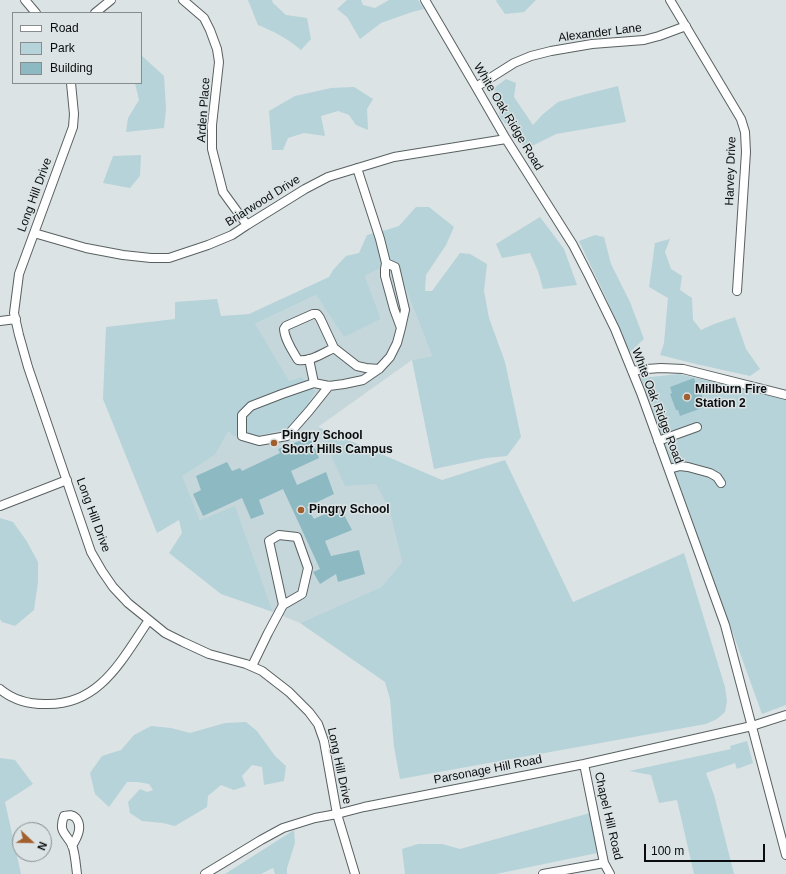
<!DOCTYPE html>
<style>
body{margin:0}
#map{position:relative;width:786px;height:874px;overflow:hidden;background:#dbe3e4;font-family:Arial,sans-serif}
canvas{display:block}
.legend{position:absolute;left:12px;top:12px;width:130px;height:72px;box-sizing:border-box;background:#dbe3e4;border:1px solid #878d8e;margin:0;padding:5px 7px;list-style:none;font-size:12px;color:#0a0c0d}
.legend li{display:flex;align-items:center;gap:8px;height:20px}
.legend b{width:20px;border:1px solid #878d8e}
.north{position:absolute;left:12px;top:822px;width:40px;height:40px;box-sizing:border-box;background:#dbe3e4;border:1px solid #878d8e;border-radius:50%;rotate:112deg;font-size:11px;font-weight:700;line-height:16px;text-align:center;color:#0a0c0d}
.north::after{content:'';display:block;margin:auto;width:14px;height:18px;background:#a25f2e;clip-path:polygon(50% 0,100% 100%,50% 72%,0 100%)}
.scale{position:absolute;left:644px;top:844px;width:121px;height:18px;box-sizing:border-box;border:2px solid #0a0c0d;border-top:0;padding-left:5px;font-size:12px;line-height:14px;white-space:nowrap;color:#0a0c0d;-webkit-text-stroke:3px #dbe3e4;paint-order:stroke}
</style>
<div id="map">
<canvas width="786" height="874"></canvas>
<ul class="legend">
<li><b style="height:5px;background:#fff"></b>Road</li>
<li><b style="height:11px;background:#b6d3d9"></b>Park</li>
<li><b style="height:11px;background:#8db9c3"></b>Building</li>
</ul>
<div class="north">N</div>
<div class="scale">100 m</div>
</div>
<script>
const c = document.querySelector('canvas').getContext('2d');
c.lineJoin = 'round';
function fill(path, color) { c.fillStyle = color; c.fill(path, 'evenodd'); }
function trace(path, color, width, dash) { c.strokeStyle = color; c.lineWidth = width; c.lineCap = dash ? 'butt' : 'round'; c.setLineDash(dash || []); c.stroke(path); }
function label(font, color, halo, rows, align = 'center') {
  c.font = font + ' Arial,sans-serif'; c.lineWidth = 3; c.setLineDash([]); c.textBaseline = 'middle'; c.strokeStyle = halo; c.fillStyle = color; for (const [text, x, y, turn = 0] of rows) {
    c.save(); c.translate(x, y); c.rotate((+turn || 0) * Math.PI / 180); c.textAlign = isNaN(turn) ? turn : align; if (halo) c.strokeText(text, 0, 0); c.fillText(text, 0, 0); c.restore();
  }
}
fill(new Path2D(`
 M395,261L432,356L412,360L318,427L376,483L389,509L402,562L381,587L300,623L273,612L235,507L200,520L181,476L215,455L231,428L255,324L316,295L344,336L381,319L365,276Z`), '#c6d7db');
fill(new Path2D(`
 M248,0H272L273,3L286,15L307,18L311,39L301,50C287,38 275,32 258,25Z
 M347,0H361L363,5L375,8L389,0H418L424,9L412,12L381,23L360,39L347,17L337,9Z
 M497,0H536L524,12L505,14L496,1Z
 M141,55L164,76L166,109L164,128L126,132L128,118L139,100L135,83H141Z
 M506,79L516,83L514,97L533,125L542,115L558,102L586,94L618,86L626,122L556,134L526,149L500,117L494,88Z
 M354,87L373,99L367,109L368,130L356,125L349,115L338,111L321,116L325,136L304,133L288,138L283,150H272L269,111L295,96L331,88Z
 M141,155L140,176L130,188L103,183L113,156Z
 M416,207H429L454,227L446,245L426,275L425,291H432L460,253L470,254L487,264L484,291L489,318L505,362L521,437L507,456L486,458L434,469L412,360L432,356L395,261L365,276L381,319L344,337L316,295L255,324L289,381L302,377L315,391L303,412L286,429L261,435L233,436L229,431L215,455L182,476L200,520L235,506L273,612L221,594L169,553L182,533L179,520L157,533L103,399L106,327L175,319V302L217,299L221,316L249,314L329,277L333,270L346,256L359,253L367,235L386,230L399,226Z
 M540,217L564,249L577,285L543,289L538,271L530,253L502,258L496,244Z
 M595,235L604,237L611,264L630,302L644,339L629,353L608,302L579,241Z
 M670,239L665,252L671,269L682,276L680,290L692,298L693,320L701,330L714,324L735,317L746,349L760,369L750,376L696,364L660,355L664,343L668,298L649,287L655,243Z
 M679,374L786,398V705L762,714L641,378Z
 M318,427L442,480L505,460L573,602L684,553L725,687L727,701L725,712L717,719L706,724L400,779L394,747L390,699L385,682L300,623L381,587L402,562L389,509L376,484L345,486Z
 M0,518L13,522L26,540L38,562V582L34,610L15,626L2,622L0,619Z
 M246,722L257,731L275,756L286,766L284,781L264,785L262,767L252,765L242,776L246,786L234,790L221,785L208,796L207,807L175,826L163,823L142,821L130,813L128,802L140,789L147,792L153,790L149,784L138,782H127L109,807L95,794L90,773L102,756L121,750L134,735L151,726L171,728L190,733L225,723Z
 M747,741L753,763L737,769L735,763L706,773L714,795L734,874H694L677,800L659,803L651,775L629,771L731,749L730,746Z
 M0,758L15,760L33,784L5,802L21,874H0Z
 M590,813L597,853L496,874H405L402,849L418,844H442L460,849Z
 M294,830L295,843L287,868V874H275L273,868L261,874H225Z`), '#b6d3d9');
fill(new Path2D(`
 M694,378L696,385L698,384L704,401H702L705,407L680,416L678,410H676L670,394L672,393L670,387Z
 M310,437L319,458L291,471L297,485L326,472L334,494L307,507L314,519L340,507L352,530L325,541L331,556L359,550L365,574L338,582L336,574L320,584L313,572L320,569L283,489L259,500L264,514L251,519L242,498L203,516L193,494L201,490L196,476L227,462L232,471L240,468L242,471L280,453L278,449Z`), '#8db9c3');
const minor = new Path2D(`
 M25,0L36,13
 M183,0L204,18L210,30L217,49L219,62L212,125V149L223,192L247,225
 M425,0L476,87L506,139L573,245L589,276L615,329L641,393L725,625L786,855
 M670,0L741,119L745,132L746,152L737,291
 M95,13L111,0
 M71,83L74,114L73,127L19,274L14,313L19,335L28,367L91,552L102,571L113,587L128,603L149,620L165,633L183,642L209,654L246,664L262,671L289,692L309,712L318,724L324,741L337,814L355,874
 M476,87L514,63L531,56L551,51L592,44L644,40L659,36L686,26
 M357,168L380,239L386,263L385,269V276L394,309L401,328L405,310L395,267L386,263
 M34,233L86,248L123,255L151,258H169L208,245L232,235L247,225L305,189L328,177L394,157L506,139
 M0,321L16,319
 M334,348C323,353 310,362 298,360C292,350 285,340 284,329L286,326L313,314H317L320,318L334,348L357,366L366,368L379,369
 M309,359L314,383
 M632,371L647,369L661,368L683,369L786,395
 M329,386L309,411L287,436L259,441L242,436V415L251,406L282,394L314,383L329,386L344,384L363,380L379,369L390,357L397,343L401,328
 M658,441L697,427
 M669,469L680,466L688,467L710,473L717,477L721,483
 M0,506L67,480
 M252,666L268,633L283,605L302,594L308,568L297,537L279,535L269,541L283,605
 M0,689C13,700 28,704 45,704C100,706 122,659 149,620
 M584,764L604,863L610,874
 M72,846C77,838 83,827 76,818C72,814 69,815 64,816C58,832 66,833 72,845C75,852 76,866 77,874
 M205,874L261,840L283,828L315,818L337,814L364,807L584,764L752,726L786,715
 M543,874L604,863`);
trace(minor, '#596061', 10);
trace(minor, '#fff', 8);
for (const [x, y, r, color] of [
 [687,397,4,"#a25f2e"],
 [274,443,4,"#a25f2e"],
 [301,510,4,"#a25f2e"]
]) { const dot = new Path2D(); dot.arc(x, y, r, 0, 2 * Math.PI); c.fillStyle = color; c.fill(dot); trace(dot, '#dbe3e4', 1.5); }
label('12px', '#0a0c0d', '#dbe3e4', [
 ["Alexander Lane",600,33,-7],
 ["Arden Place",204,110,-86],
 ["White Oak Ridge Road",508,117,59],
 ["Harvey Drive",731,171,-88],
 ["Long Hill Drive",35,195,-70],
 ["Briarwood Drive",263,201,-32],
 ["White Oak Ridge Road",657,406,69],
 ["Long Hill Drive",93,515,70],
 ["Long Hill Drive",339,766,78],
 ["Parsonage Hill Road",488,770,-11],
 ["Chapel Hill Road",608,816,77]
]);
label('bold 12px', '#0a0c0d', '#dbe3e4', [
 ["Millburn Fire",695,390],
 ["Station 2",695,404],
 ["Pingry School",282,436],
 ["Short Hills Campus",282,450],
 ["Pingry School",309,510]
], 'left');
</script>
